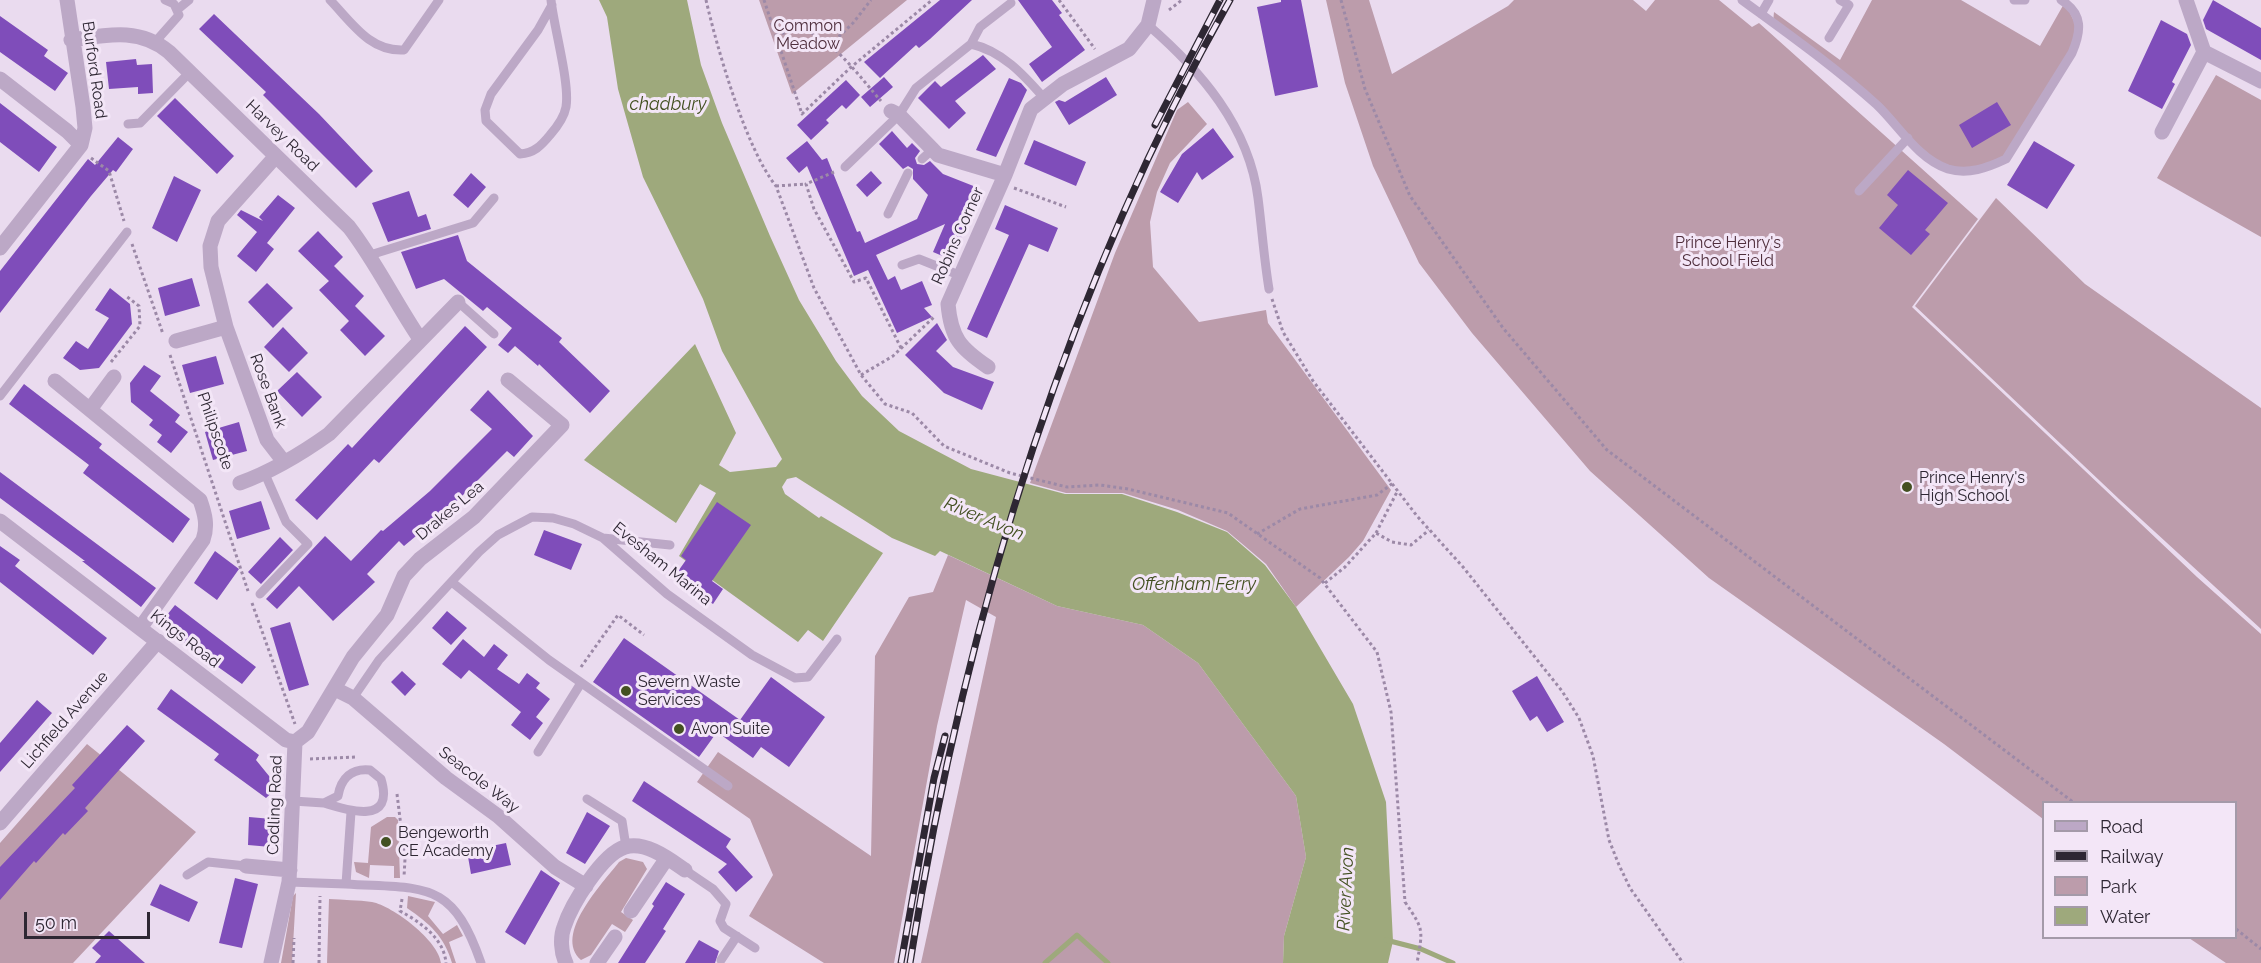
<!DOCTYPE html>
<style>
body{margin:0}
#map{position:relative;width:2261px;height:963px;overflow:hidden;background:#eadbef;font-family:Raleway,sans-serif}
canvas{display:block}
.legend{position:absolute;left:2042px;top:801px;width:195px;height:138px;box-sizing:border-box;background:#f3e6f7;border:2px solid #a49aa9;margin:0;padding:8px 10px;list-style:none;font-size:18px;color:#2e2733}
.legend li{display:flex;align-items:center;gap:12px;height:30px}
.legend b{width:30px;border:2px solid #a49aa9}
.scale{position:absolute;left:24px;top:912px;width:126px;height:27px;box-sizing:border-box;border:3px solid #2e2733;border-top:0;padding-left:8px;font-size:18px;line-height:21px;white-space:nowrap;color:#2e2733;-webkit-text-stroke:4px #f3e6f7;paint-order:stroke}
</style>
<div id="map">
<canvas width="2261" height="963"></canvas>
<ul class="legend">
<li><b style="height:8px;background:#bca8c6"></b>Road</li>
<li><b style="height:8px;background:#2e2733"></b>Railway</li>
<li><b style="height:16px;background:#bc9cab"></b>Park</li>
<li><b style="height:16px;background:#9ea97c"></b>Water</li>
</ul>
<div class="scale">50 m</div>
</div>
<script>
const c = document.querySelector('canvas').getContext('2d');
c.lineJoin = 'round';
function fill(path, color) { c.fillStyle = color; c.fill(path, 'evenodd'); }
function trace(path, color, width, dash) { c.strokeStyle = color; c.lineWidth = width; c.lineCap = dash ? 'butt' : 'round'; c.setLineDash(dash || []); c.stroke(path); }
function label(font, color, halo, rows, align = 'center') {
  c.font = font + ' Raleway,sans-serif'; c.lineWidth = 6; c.setLineDash([]); c.textBaseline = 'middle'; c.strokeStyle = halo; c.fillStyle = color; for (const [text, x, y, turn = 0] of rows) {
    c.save(); c.translate(x, y); c.rotate((+turn || 0) * Math.PI / 180); c.textAlign = isNaN(turn) ? turn : align; if (halo) c.strokeText(text, 0, 0); c.fillText(text, 0, 0); c.restore();
  }
}
fill(new Path2D(`
 M759,0H907L792,94Z
 M1326,0H1369L1392,74L1508,6L1514,0H1633L1646,11L1655,0H1719L1752,27L1759,23L1978,219L1912,307L2197,577L2261,634V963H2226L2189,938H2236V802H2044L2043,819L1944,744L1709,578L1590,471L1472,333L1419,263L1373,166L1345,83Z
 M1872,0H1961L2040,46L2065,2L2080,34L2006,159L1963,172L1926,156L1876,104L1773,23L1774,12L1840,60Z
 M2216,75L2261,100V237L2157,178Z
 M1188,102L1207,124L1170,163L1157,192L1150,222L1153,267L1199,322L1266,310L1268,323L1391,490L1363,541L1349,557L1296,607L1266,564L1227,531L1178,510L1123,493H1066L1030,483L1115,253L1177,110Z
 M1996,198L2085,284L2261,408V629L2119,499L1915,306Z
 M948,555L1057,606L1143,625L1198,663L1296,796L1306,857L1284,936L1283,963H921L996,617L966,600L937,726L894,963H824L749,916L773,875L750,819L697,782L718,752L871,856L875,656L909,597L933,592Z
 M87,744L196,832L73,963H0V843Z
 M387,817H395L398,820L400,878H394V866L370,865L369,878L356,872L354,862L368,863L371,827Z
 M626,858L643,862L647,869L621,912L633,920L625,932L612,924L591,955L581,960C553,935 602,884 619,862Z
 M296,893L292,963H281L293,896Z
 M408,896L435,902L428,916L443,934L457,925L463,936L449,942L456,963H452C444,936 430,924 407,908Z
 M329,899C343,900 358,900 372,902C393,906 439,941 441,963H327Z`), '#bc9cab');
fill(new Path2D(`
 M599,0H687L701,65L722,123L770,236L799,300L836,361L862,396L899,431L971,469L1065,494H1122L1177,512L1227,532L1265,565L1296,607L1353,704L1386,802L1393,941L1388,963H1283L1284,936L1306,857L1296,796L1198,663L1143,625L1057,606L940,551L935,556L892,538L796,477L787,479L782,487L785,494L819,518L821,516L883,553L823,641L808,630L798,642L679,556L716,493L700,484L676,523L584,460L695,344L736,433L719,465L730,472L776,467L782,459L722,351L703,299L643,177L618,89L607,17Z`), '#9ea97c');
trace(new Path2D(`
 M1386,940L1421,949L1453,963
 M1045,963L1077,935L1108,963`), '#9ea97c', 5);
fill(new Path2D(`
 M940,0H972L930,39L919,48L916,45L880,78L864,62Z
 M1018,0H1052L1062,13L1059,15L1085,50L1042,82L1029,64L1052,47Z
 M1281,0H1301L1318,87L1275,96L1257,7L1281,2Z
 M2213,0L2261,28V60L2206,29L2203,20Z
 M214,14L319,114L373,171L356,188L263,95L266,92L199,29Z
 M0,16L48,50L44,56L68,73L55,91L0,52Z
 M2161,20L2187,34L2191,45L2172,82L2175,84L2162,109L2128,91Z
 M983,55L996,69L955,101L966,113L949,129L918,98L935,81L941,87Z
 M136,59L137,65L152,64L153,93L138,94V87L109,89L106,62Z
 M884,77L893,87L870,107L861,97Z
 M1106,77L1117,95L1069,125L1055,102L1059,100L1065,102Z
 M1009,78L1021,83L1027,90L996,157L976,150Z
 M846,80L860,95L846,109L842,105L826,120L829,123L811,140L797,125Z
 M175,98L234,156L217,174L157,116Z
 M1997,102L2011,125L1972,148L1959,125Z
 M0,103L57,147L39,172L0,142Z
 M1213,128L1234,157L1202,180L1197,172L1178,203L1160,192L1182,154Z
 M892,131L907,148L912,143L920,151L915,158L917,164L924,165L930,161L943,174L976,187L968,206L973,208L952,260L933,252L945,224L876,255L888,280L895,276L901,290L922,281L932,305L924,308L932,317L897,333L868,270L854,276L807,166L799,173L786,158L807,141L822,160L827,158L857,232L860,231L865,243L917,219L928,195L913,179V169L908,166L903,169L879,144Z
 M118,137L133,149L116,172L113,170L91,196L0,313V271L88,159L95,165Z
 M1034,140L1086,162L1076,186L1024,164Z
 M2034,141L2075,165L2047,209L2007,185Z
 M1908,170L1948,203L1925,230L1930,234L1911,255L1879,228L1898,205L1887,195Z
 M871,171L882,183L867,197L856,185Z
 M471,173L486,187L468,208L453,195Z
 M174,176L201,190L177,242L152,228Z
 M409,191L418,217L426,214L431,229L388,242L372,203Z
 M278,195L295,208L267,243L274,249L256,272L237,256L257,232L237,215L241,210L263,221L259,217Z
 M1005,205L1058,228L1048,252L1029,244L987,338L967,329L1009,235L995,229Z
 M318,231L343,257L334,266L364,296L355,306L385,336L365,356L340,330L349,321L319,290L329,281L298,251Z
 M458,235L467,261L562,338L559,342L610,391L590,413L539,364L538,366L515,346L508,353L498,345L512,328L487,307L483,311L444,279L416,289L401,252Z
 M192,278L200,306L165,316L158,288Z
 M267,283L293,308L273,328L248,302Z
 M110,288L130,304L132,324L99,368L80,370L63,358L76,341L88,349L109,318L95,310Z
 M937,323L947,340L936,351L953,367L994,382L982,410L944,393L905,355Z
 M465,326L487,347L379,463L374,459L317,520L295,500L348,444L352,448Z
 M283,327L308,353L289,372L264,347Z
 M216,356L224,384L190,393L182,365Z
 M144,365L161,376L150,391L180,415L175,422L188,432L171,453L157,442L162,435L149,425L153,420L131,402L130,383Z
 M297,372L322,397L302,417L277,391Z
 M24,384L102,444L99,448L190,519L173,543L83,473L89,465L9,404Z
 M488,390L533,436L514,457L507,451L452,506L404,546L399,541L367,574L375,582L333,621L299,586L277,609L266,599L325,536L351,561L381,530L383,531L430,491L492,429L470,410Z
 M239,422L247,451L213,460L205,432Z
 M0,472L156,588L141,607L82,561H85L0,498Z
 M261,501L270,529L237,539L229,511Z
 M717,502L751,525L712,581L723,589L713,604L674,577L686,560L681,556Z
 M544,530L582,544L571,570L534,555Z
 M280,537L293,550L261,584L248,572Z
 M0,546L20,560L15,566L107,638L93,655L0,582Z
 M215,551L239,569L217,600L194,583Z
 M175,605L256,667L242,684L159,625Z
 M447,611L467,628L451,645L432,628Z
 M290,622L309,685L289,691L270,628Z
 M624,638L740,720L771,677L825,717L789,767L761,747L753,758L717,732L699,757L593,682Z
 M463,639L484,657L494,644L508,655L497,669L519,684L527,673L540,683L536,688L550,699L536,717L543,723L530,740L511,725L521,712L469,670L461,679L442,664Z
 M402,671L416,684L405,696L391,682Z
 M1537,676L1564,722L1547,732L1537,716L1530,721L1512,691Z
 M171,689L259,755L256,760L278,787L266,798L214,760L219,754L157,709Z
 M37,700L52,713L0,772V743Z
 M127,725L145,741L85,808L88,811L65,835L63,833L36,863L34,861L0,900V867L75,788L72,785Z
 M644,781L731,839L726,847L753,877L736,892L718,872L727,864L632,801Z
 M587,812L610,826L585,864L566,853Z
 M249,817L272,819L271,847L248,845Z
 M506,843L511,865L471,874L467,851Z
 M541,870L560,883L525,945L505,932Z
 M235,878L258,884L242,948L219,943Z
 M666,882L685,894L663,929L666,931L645,963H618L654,906L652,904Z
 M160,884L198,902L189,922L150,905Z
 M109,931L145,963H95L101,956L92,948Z
 M699,940L719,951L715,963H685Z`), '#7f4dba');
trace(new Path2D(`
 M706,0C717,48 746,149 776,186L814,288L861,375L885,404L912,413L944,446L1010,473L1067,487L1100,485L1128,489L1228,513L1320,578L1377,652L1391,712L1405,902C1424,930 1423,929 1417,963
 M764,0L802,114L850,68L932,0
 M1059,0L1095,49
 M1341,0L1365,89L1410,196L1503,328L1607,450L2073,802
 M1169,10L1182,0
 M776,35C783,34 793,29 800,30C827,31 863,81 881,101
 M830,45L853,23L871,0
 M91,158L109,171L124,221
 M834,172L806,184L814,209L854,282L866,278L901,348
 M776,186L806,184
 M1014,188L1066,207
 M132,244L163,334
 M1272,299L1283,332L1313,381L1417,516L1463,567L1562,691L1579,718L1593,756L1609,840L1619,865L1630,888L1683,963
 M170,355L248,591
 M111,362L140,326L139,306L126,296
 M861,375L893,356L934,317
 M1376,533L1398,490
 M1257,534L1300,509L1377,495L1393,483
 M1325,583L1345,567L1376,533L1392,542L1411,545L1429,530
 M252,603L295,724
 M581,667L618,615L644,635
 M310,759L355,757
 M397,794L405,859L404,877
 M402,899L400,911C420,922 444,938 446,963
 M2236,929L2261,949
 M293,963L294,938
 M319,963L320,896`), '#9c89a7', 3, [3, 3]);
trace(new Path2D(`
 M330,0C352,23 370,52 404,50L439,0
 M551,0C554,28 570,83 566,107C564,118 557,127 550,135C541,146 534,153 520,154L486,121L485,110L491,94L538,30L552,5
 M1742,0C1787,33 1835,67 1877,105C1899,126 1918,159 1948,169C1968,175 1987,168 2006,159L2072,53C2081,32 2084,14 2061,0
 M2014,0H2025
 M178,9L189,0
 M1761,14L1769,0
 M1148,25C1200,70 1249,126 1258,198C1262,229 1264,259 1269,289
 M1829,38L1849,5L1840,0
 M156,41L179,15L174,4L165,0
 M971,44L980,27L1011,3
 M128,124L140,123L190,72
 M922,159L933,149
 M845,167L899,115L916,88L971,44C1002,51 1023,74 1044,98
 M1859,191L1908,138
 M888,214L908,173
 M370,255L473,223L494,198
 M902,265L919,259L959,275
 M458,302L494,334
 M0,396L127,232
 M603,538L670,545
 M453,583L549,660L728,786
 M260,594L308,544L286,522L265,474
 M353,698L379,660L479,552L498,535L532,517L553,518L574,524L603,538L667,594L752,655L795,678L808,677L837,639
 M538,752L581,683
 M587,799L622,821L626,847
 M293,801L324,803L338,796C341,778 352,768 370,770L381,779C395,825 349,811 324,803
 M351,812L346,884C425,889 452,879 481,963
 M685,870L713,889L726,904L720,921L724,928L755,948
 M187,875L208,862L246,866
 M289,882L346,884
 M721,960L737,936`), '#bca8c6', 9);
trace(new Path2D(`
 M2186,0L2204,52L2261,81
 M71,40C106,35 139,27 169,52L349,227C376,262 395,302 420,339
 M0,79L67,131L81,145
 M891,111L899,115L938,155L1005,175L1031,109L1063,84L1129,49L1148,25L1154,0
 M2162,132L2204,52
 M276,156L218,221L210,246L211,267L226,327L267,440L284,462
 M0,248L81,145L85,128L83,107L67,0
 M176,341L226,327
 M988,367C960,348 951,338 948,304L1005,175
 M55,381L200,500C205,514 208,526 203,540L141,627
 M91,408L114,377
 M240,483C273,471 301,454 329,434L458,302
 M0,521L286,740L295,742L308,732L353,657L387,615L404,576L420,559L474,517L562,425L508,380
 M335,689L353,698L446,778L498,816L555,867L586,886
 M0,823L158,641
 M246,866L290,870
 M631,911L667,858
 M271,963L289,882L295,742
 M566,963C561,953 560,937 564,927C571,905 602,854 625,847C646,841 669,859 685,870
 M597,963L615,937`), '#bca8c6', 15);
const rail = new Path2D(`
 M1155,125L1220,0
 M901,963L934,778L945,736
 M910,963C963,627 1062,297 1230,0`);
trace(rail, '#2e2733', 7);
trace(rail, '#f3e6f7', 4.5, [14]);
for (const [x, y, r, color] of [
 [1907,487,6,"#435021"],
 [626,691,6,"#435021"],
 [679,729,6,"#435021"],
 [386,842,6,"#435021"]
]) { const dot = new Path2D(); dot.arc(x, y, r, 0, 2 * Math.PI); c.fillStyle = color; c.fill(dot); trace(dot, '#f3e6f7', 2); }
label('16px', '#4f2e3c', '#f3e6f7', [
 ["Common",808,26],
 ["Meadow",808,44],
 ["Prince Henry's",1728,243],
 ["School Field",1728,261]
]);
label('16px', '#2e2733', '#f3e6f7', [
 ["Burford Road",94,70,82],
 ["Harvey Road",282,136,44],
 ["Robins Corner",958,236,-66],
 ["Rose Bank",268,391,70],
 ["Philipscote",215,431,71],
 ["Drakes Lea",450,511,-40],
 ["Evesham Marina",662,564,39],
 ["Kings Road",185,639,38],
 ["Lichfield Avenue",65,720,-49],
 ["Seacole Way",479,780,38],
 ["Codling Road",275,805,-88]
]);
label('16px', '#2e2733', '#f3e6f7', [
 ["Prince Henry's",1919,478],
 ["High School",1919,496],
 ["Severn Waste",638,682],
 ["Services",638,700],
 ["Avon Suite",691,729],
 ["Bengeworth",398,833],
 ["CE Academy",398,851]
], 'left');
label('italic 18px', '#435021', '#f3e6f7', [
 ["chadbury",668,105],
 ["River Avon",984,519,23],
 ["Offenham Ferry",1194,585],
 ["River Avon",1346,889,-87]
]);
</script>
